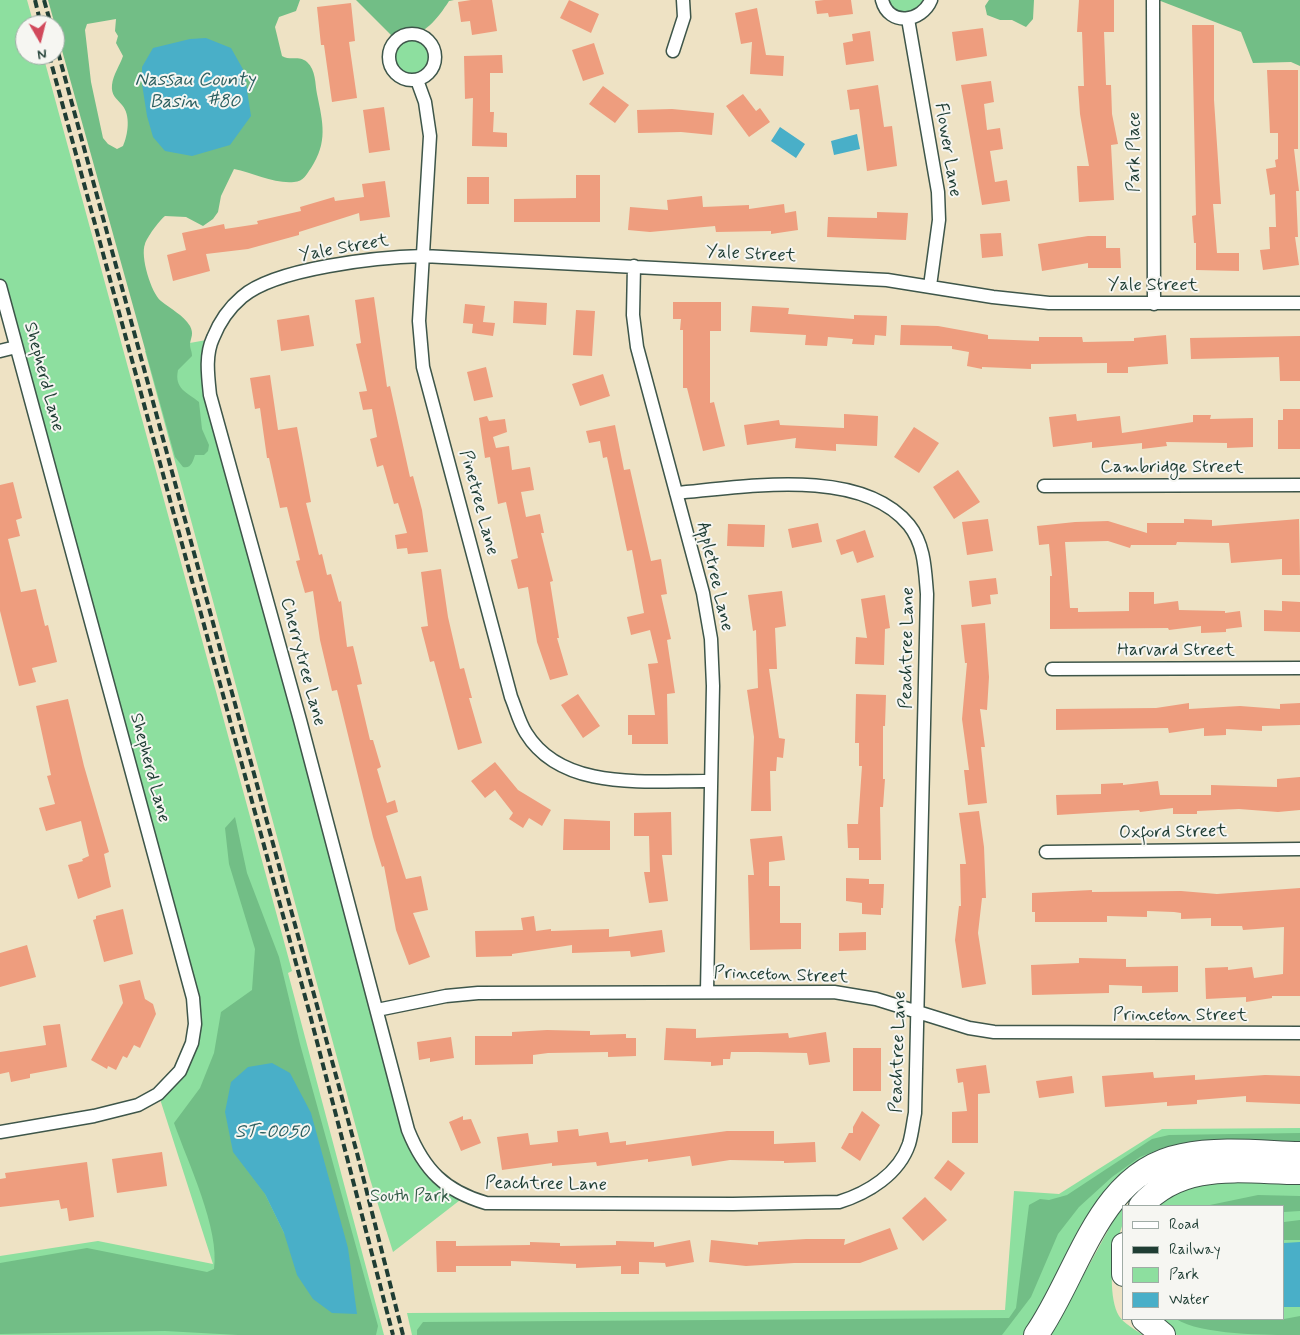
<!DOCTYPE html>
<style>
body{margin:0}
#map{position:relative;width:1300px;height:1335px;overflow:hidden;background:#eee2c4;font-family:Mynerve,sans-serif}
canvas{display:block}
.legend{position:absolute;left:1122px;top:1205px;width:162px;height:115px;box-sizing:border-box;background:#f6f6f2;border:1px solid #a0aca6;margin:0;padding:6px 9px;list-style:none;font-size:15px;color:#1f3d34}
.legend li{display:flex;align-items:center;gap:10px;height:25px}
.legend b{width:25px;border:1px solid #a0aca6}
.north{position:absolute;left:15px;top:15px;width:50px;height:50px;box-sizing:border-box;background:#f6f6f2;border:1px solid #a0aca6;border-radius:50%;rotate:172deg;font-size:14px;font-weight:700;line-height:20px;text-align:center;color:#1f3d34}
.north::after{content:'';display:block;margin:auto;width:18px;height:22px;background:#d1495b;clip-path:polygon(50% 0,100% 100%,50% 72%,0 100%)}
</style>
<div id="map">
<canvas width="1300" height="1335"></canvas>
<ul class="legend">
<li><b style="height:6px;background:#fff"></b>Road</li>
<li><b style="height:6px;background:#1f3d34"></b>Railway</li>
<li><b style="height:14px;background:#8ddf9f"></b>Park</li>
<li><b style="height:14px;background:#49afc8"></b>Water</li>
</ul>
<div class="north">N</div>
</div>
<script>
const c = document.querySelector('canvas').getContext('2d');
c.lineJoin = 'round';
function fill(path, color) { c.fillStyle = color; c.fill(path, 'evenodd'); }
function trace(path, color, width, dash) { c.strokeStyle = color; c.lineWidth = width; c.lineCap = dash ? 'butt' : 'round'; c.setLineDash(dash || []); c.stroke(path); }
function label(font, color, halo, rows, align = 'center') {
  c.font = font + ' Mynerve,sans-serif'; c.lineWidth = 4; c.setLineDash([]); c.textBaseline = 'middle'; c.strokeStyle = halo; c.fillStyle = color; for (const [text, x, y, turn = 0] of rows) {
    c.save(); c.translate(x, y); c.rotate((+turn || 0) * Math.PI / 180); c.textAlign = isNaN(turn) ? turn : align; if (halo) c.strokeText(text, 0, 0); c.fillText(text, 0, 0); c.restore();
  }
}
fill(new Path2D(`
 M0,0H27L34,25H25V55H43L292,971L288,973L384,1335H0V1256L98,1241L213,1264L159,1096L181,1074L197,1026L0,285Z
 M882,0H931L908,19Z
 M389 57a23 23 0 1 1 46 0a23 23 0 1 1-46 0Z
 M212,339L208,363L416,1150L464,1197L393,1252L370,1179L145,351Z
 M1300,1128V1148L1144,1162L1106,1190L1025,1335H412L407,1313L1005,1310L1014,1191L1059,1194L1162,1129Z
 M1196,1183H1300V1335H1177L1155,1319H1284V1206H1156L1165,1197Z
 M1123,1203C1129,1213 1120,1231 1116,1243C1111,1261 1109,1299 1119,1316C1123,1323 1136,1330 1143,1335H1048L1060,1318Z`), '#8ddf9f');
fill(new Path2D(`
 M48,0H300L296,11L279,17L275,27L282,56C290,61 299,55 307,62C316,70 315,84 317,94C323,123 328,142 311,168C306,175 304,181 294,182C275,184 253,173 234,169L221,196L218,212L213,219L203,226L186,217L165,216C159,221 147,237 145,244C140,256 151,293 161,301C171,309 183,315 190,326C194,334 191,337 190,344C190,349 192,351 192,356L178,370C174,389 187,392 199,402L202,429L209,445L208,451L204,455H195C193,461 191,469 183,467L175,457ZM116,19L115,31L118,36L116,43L123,56C120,65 113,75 112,85C111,95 116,98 122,105C131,115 128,135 123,146L117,149L108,144L103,138L91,82L85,30L87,24Z
 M356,0H454L449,1C442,12 429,31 414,34C407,35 402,35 396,40Z
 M989,0H1034L1033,19L1026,27L1012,20H1000L987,15L985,6Z
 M1158,0H1300V66L1291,62L1253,63L1241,32Z
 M235,817L247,873L279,957L300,1044L378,1326L376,1335H238L165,1331L0,1334V1263L87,1248L207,1272L214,1269C220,1229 188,1163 174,1123L200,1088L214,1053L221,1012L252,990L255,949L229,864L225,828ZM233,1152L357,1314L284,1233L265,1194Z
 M1300,1133V1144L1188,1145L1165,1147L1140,1157L1112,1177L1079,1207L1058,1234L1031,1297L1002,1335H417V1330L423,1322L1009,1318L1016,1308L1029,1205L1040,1199L1049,1200L1067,1195L1152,1139L1169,1135Z
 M1258,1195L1300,1196V1211L1284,1212V1206H1205Z
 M1300,1220V1240H1284V1222Z
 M1300,1316V1335C1266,1335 1201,1335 1176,1319H1284Z`), '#72be86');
fill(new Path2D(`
 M206,38L231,48L244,71L251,116L230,145L192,156L165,151L153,137L147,116L142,84V67L153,48L190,39Z
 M780,127L805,144L796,158L771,141Z
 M857,134L860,149L834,155L831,141Z
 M272,1063L290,1073L311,1113L348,1248L357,1314L332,1313L313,1299L297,1275L284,1233L265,1194L233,1152L225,1112L231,1082L248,1067Z
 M1300,1242V1307H1284V1243Z`), '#49afc8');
fill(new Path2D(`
 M471,0H492L497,31L472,35L470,21L461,22L458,2Z
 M569,0L599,14L591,33L560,18Z
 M824,0H851L853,14L829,17L828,13L817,14L815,1Z
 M1079,0H1114V32H1104L1106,85H1111L1112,114L1118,144L1111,145L1114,200L1079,202L1077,166H1089L1080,114L1078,86H1084L1082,32H1077Z
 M351,3L355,41L349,42L357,98L332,102L324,45H321L317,7Z
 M757,8L766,55L784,56L783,76L750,74L752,42L741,44L735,13Z
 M1192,25H1214V100L1221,204H1213L1217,253H1239V271L1196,270V243H1194L1192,216L1196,215Z
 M983,28L987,56L956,61L952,32Z
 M870,31L874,61L846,65L843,43L853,41L852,34Z
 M594,43L604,74L583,81L572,50Z
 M502,55L503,73H490V112H494L493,132L507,133V147L472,146L473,98L465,99L464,56Z
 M1267,70H1298V149H1294L1299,191H1296L1298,237H1295L1299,265L1263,270L1260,250L1270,249L1269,227H1276L1275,194L1270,195L1266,169L1276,167L1275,160L1278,159V133H1270Z
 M991,81L994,102L984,104L987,130L1000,128L1003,149L990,151L995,182L1007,180L1010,201L982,205L961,85Z
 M878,85L884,127L892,126L897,166L867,171L859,109L850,110L847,90Z
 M603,86L629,105L615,123L589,104Z
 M743,94L756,111L760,108L770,122L749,137L726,106Z
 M384,107L390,150L369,153L363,110Z
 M672,109L714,113L712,135L681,132L638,133L637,110Z
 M576,175H600V222H514V199L576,198Z
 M467,177H489V204H467Z
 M385,181L390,217L360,221L359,213L299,232V235L248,249L206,254L210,271L173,281L167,255L186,250L182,233L224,224L225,229L258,224L257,221L301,211L300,207L334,197L335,201L364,197L362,184Z
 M702,196L703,207L749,205V209L784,204L785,213L796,211L798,230L771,234V231L716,232L715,226L650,232L628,230L630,207L668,210L667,200Z
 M877,212L908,213L906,240L827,237L828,217L877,218Z
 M1001,233L1003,256L982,258L980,234Z
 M1088,236H1106V248H1120L1121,268H1088V263L1042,271L1038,244Z
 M374,297L387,387L390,386L410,477L413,476L422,510L428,552L408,554L407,548L397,549L395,535L407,533L398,503L394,504L383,465L377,467L370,439L377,437L372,409L363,410L359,392L367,391L356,344L361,343L355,300Z
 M514,301L547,303L546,325L513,323Z
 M673,302H721V331H710V403L714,402L725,446L703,451L687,388H683V330H680L681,319H673Z
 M465,304L485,306L483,322L495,323L493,336L472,333L473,324L463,323Z
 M752,306L789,308L788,314L854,319V315L887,316L886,336L875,335L874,345L852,344L853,339L828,337L827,346L805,345L806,335L750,332Z
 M576,310L595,311L592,356L573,355Z
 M309,315L314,346L281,351L277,320Z
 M901,325L938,326L988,335V339L1039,341V337H1082L1083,342L1134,341V338L1166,335L1168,364L1128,367V373H1107V363L1031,364V369L982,367V369L967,366L969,352L952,349V346L900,345Z
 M1300,336V381H1280L1279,357L1191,359L1190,338Z
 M486,367L493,397L474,401L467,372Z
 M603,374L610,396L580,406L572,384Z
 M270,375L278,430L297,427L311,502L306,503L319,555L322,554L327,575L331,574L339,602L341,601L347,647L353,646L362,684L357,685L370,740H373L381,767L377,769L387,803L395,800L398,812L386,816L406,879L421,876L428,910L413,913L430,957L409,965L396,930L384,866L382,867L373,837L337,690L332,691L320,640L313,591L305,593L296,561L300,560L287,507L280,508L269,458H267L260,408L255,409L250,378Z
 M1283,409H1300V449H1278V420H1283Z
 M844,414L878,416L877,446L836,444V451L795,448L796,438L747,445L744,425L779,420L780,425L844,428Z
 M1076,414L1077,421L1120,416L1122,433L1193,422V415H1211L1210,419L1253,418V447L1227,448V443L1166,442L1167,446L1142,449V443L1092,448V442L1053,447L1049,417Z
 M487,416L489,421L505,419L507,432L493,437L496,448L509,446L512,470L530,467L534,490L521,492L526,517L540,514L544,533H541L553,581L550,582L559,638H557L568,675L550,680L537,642L528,587L518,589L511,560L518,558L506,502L498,504L490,457L485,458L479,418Z
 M615,425L624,470L630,469L651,561L661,559L667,594L661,595L671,639L667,640L675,693L667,694L668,744H632V735H628V715H655L648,664L658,663L650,630L631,635L627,617L644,613L632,550L627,551L607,457L603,458L600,441L589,443L586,431Z
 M914,427L939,443L919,473L894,457Z
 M958,470L980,502L954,519L933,487Z
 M13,482L22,518L16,520L20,536L8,539L21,592L36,589L45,626L48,625L57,662L32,668L36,682L19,686L0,611V485Z
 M988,519L993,551L967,555L962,522Z
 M1184,519L1212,520V526L1299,519L1300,575H1282V559L1231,563L1229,543L1177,542L1176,545H1131L1130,548L1108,541L1065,542L1070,608H1078V612L1129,611V592H1154V604L1178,601L1179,610L1225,611V613L1240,611L1242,627L1226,629V632L1201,633V626L1169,630L1168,628L1050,629V576H1052L1049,544L1039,545L1037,526L1075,522L1108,521L1147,533V523H1184Z
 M818,523L822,542L792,548L788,529Z
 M728,524L765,525L764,547L727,546Z
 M865,530L874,557L857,563L853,551L841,555L836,540Z
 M441,569L448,617L460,669L464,668L472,698H469L482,743L458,750L434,661L430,662L421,627L428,626L421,572Z
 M996,578L998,594L990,595L991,604L972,607L969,581Z
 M782,591L786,626L775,628L777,669H769L779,738L785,739L783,758L777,757L776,771H770L771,811H751L754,737L747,690L758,688L756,630L753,631L748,595Z
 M885,595L890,628L885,629L884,665L855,664L856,637L867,638L861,599Z
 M1282,601L1300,602V632L1264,631V610L1282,611Z
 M985,623L989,677L987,710L980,709L985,747H981L987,803L968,805L964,770H969L962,719L967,663H965L961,625Z
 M578,694L600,726L583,738L561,705Z
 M856,694L886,695L885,726H883V779H885L883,807H880L881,860H859V848H848L847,824H858L862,766H859V743H855Z
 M68,699L84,766L109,852L104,854L111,887L78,899L68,865L83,861L82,859L89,856L81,821L46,831L39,808L55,804L47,776L51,775L36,706Z
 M1189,703V709L1240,706L1280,709V704L1300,703V725L1262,726V731L1226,729V735L1204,736V728L1169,733L1168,728L1056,730V709L1156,708Z
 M495,762L518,790L551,810L542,826L529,818L523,828L509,819L513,813L495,790L485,798L471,781Z
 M1300,777V810L1278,812L1239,809L1197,811V814H1173V808L1140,812L1139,810L1057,815L1056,795L1101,794V784L1123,783V785L1158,781L1160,795H1211V785L1277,787V779Z
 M979,811L984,847L986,898H982L978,933L986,984L962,988L955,940L959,906H961L960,864H966L959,813Z
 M671,812L672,855H662L668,901L649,903L644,872H650L649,836H634V813Z
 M564,819L610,821V850H563Z
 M782,836L785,860L769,862V886H780V923H801V949L750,950L748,875H754L750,839Z
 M846,878L869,879V884H884L883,908H881V915L862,914V903L846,901Z
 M1300,888V996H1272V998L1246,1002V997L1206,999L1205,968L1228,967V970L1252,967L1254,978L1283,974L1284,927L1243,930L1242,926H1211V918L1181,919V913L1174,912L1147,911V917L1107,916V922H1035V912H1032V893L1092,890V892L1181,891L1217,894Z
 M123,909L133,954L104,962L93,920L96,919V916Z
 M534,916L536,931L551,929V931L609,929V937L662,930L665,952L631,957L630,951L572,953V945L512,954V956L476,957L475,931L523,930L521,918Z
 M866,932V950L839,951V933Z
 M27,945L36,977L0,987V953Z
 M1079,958L1126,959V967L1178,966V992L1142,993V986L1109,985V993L1032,995L1031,965L1079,963Z
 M140,980L145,999L153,1004L156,1014L140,1048L134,1045L127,1058L123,1056L116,1070L108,1066L107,1069L91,1060L123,1003L119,985Z
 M60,1024L67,1067L30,1074V1078L11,1082L9,1072L0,1074V1052L46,1045L43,1026Z
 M666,1028L696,1029V1038L788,1033L789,1038L826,1032L830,1062L809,1065L807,1053L758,1052H731L730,1059H723V1065L711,1066V1062L664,1060Z
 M547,1030L590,1031V1035L626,1034V1038H636V1056L608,1057V1052L548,1053L533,1055V1064L475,1065V1036H512V1032Z
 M451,1037L454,1058L430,1062V1058L419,1060L417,1042Z
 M853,1048H881V1091H853Z
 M986,1065L990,1093L978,1094V1143H952V1112L967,1111L963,1082L958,1083L956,1069Z
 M1153,1072L1154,1078L1195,1075V1080L1265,1075L1300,1076V1104L1246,1102V1096L1197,1100V1104L1167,1106V1102L1105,1107L1102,1076Z
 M1072,1076L1074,1093L1039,1098L1036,1081Z
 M862,1111L880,1125L860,1161L841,1148L849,1133H853V1127Z
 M463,1116V1120L471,1119L481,1143L461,1151L449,1122Z
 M578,1129L579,1136L608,1132L610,1143L626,1141V1145L727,1131H774V1144L815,1142L816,1162L784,1163V1161L730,1160L692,1166L690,1156L648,1162V1159L597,1166L596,1162L552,1166V1163L502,1170L497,1137L528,1133L530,1145L558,1142L557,1131Z
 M162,1152L167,1186L117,1193L112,1159Z
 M948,1160L965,1173L951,1191L934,1178Z
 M87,1162L94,1217L69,1221L67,1208L61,1209L59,1200L0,1207V1179L6,1178L5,1173Z
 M925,1197L947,1220L923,1241L902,1218Z
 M890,1228L898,1249L860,1263H794L746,1266L709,1262L711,1240L758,1245V1242L806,1239H845L844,1245Z
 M690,1240L694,1262L666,1267L665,1263L639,1262V1274H621V1266L576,1268V1264L511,1261V1266H456V1272H437L436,1241H456V1246L530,1245V1242L560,1243V1246L616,1245V1241L654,1242V1247Z`), '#ee9d7e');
const minor = new Path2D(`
 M882,0C889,27 922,22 931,0
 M1153,0L1154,304
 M908,19L938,192L939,220L930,286
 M389 57a23 23 0 1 1 46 0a23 23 0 1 1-46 0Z
 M673,51L684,17L683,0
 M417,80L425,102L430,136L419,321L423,367L511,697C516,709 519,722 526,733C563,793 650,780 711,781
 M634,266L633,315L637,347L703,593L711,639L713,686L707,991
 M0,286L193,998L195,1024L192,1043L180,1071L158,1094L138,1105L94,1116L0,1132
 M0,351L16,347
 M1044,486L1300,485
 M676,493C744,487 861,466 909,525C925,545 925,571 927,594L915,1113C913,1123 912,1134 909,1144C899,1174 868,1193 839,1202L733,1204L486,1203C445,1191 424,1170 408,1130L300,720L210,395C208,376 205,355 213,338C219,323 229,308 242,297C275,268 379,257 423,256L887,280L993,297L1049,303H1300
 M1052,669L1300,668
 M1046,852L1300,849
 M377,1010L446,996L478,993L834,992L876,999L969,1028L994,1032L1300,1033`);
const motorway = new Path2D(`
 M1141,1206C1183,1159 1243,1172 1300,1172
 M1124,1245V1274
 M1144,1319L1163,1335
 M1036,1335C1079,1274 1098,1172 1182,1156C1220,1148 1262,1153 1300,1154`);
trace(minor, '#3e564a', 15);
trace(motorway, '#3e564a', 26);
trace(minor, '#fff', 12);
trace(motorway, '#fff', 24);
trace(new Path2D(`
 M35,0L41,25
 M44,0L51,25
 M55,41L357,1153L403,1335
 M49,55L309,1011L393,1335`), '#1f3d34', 4, [8, 4]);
label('18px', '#1f3d34', '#f6f6f2', [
 ["Flower Lane",947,150,81],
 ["Park Place",1135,152,-90],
 ["Yale Street",344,249,-10],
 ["Yale Street",751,255,3],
 ["Yale Street",1153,286],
 ["Shepherd Lane",43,377,75],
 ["Cambridge Street",1172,468],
 ["Pinetree Lane",478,503,75],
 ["Appletree Lane",714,577,77],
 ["Peachtree Lane",908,648,-89],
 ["Harvard Street",1176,651],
 ["Cherrytree Lane",302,662,75],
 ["Shepherd Lane",149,768,75],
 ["Oxford Street",1173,833,-1],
 ["Princeton Street",781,976,2],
 ["Princeton Street",1180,1016],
 ["Peachtree Lane",899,1052,-88],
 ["Peachtree Lane",546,1185,1]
]);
label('18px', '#355d49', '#f6f6f2', [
 ["South Park",410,1197]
]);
label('italic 19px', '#2c5f60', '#f6f6f2', [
 ["Nassau County",195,81],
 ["Basin #80",195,103],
 ["ST-0050",272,1133]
]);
</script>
